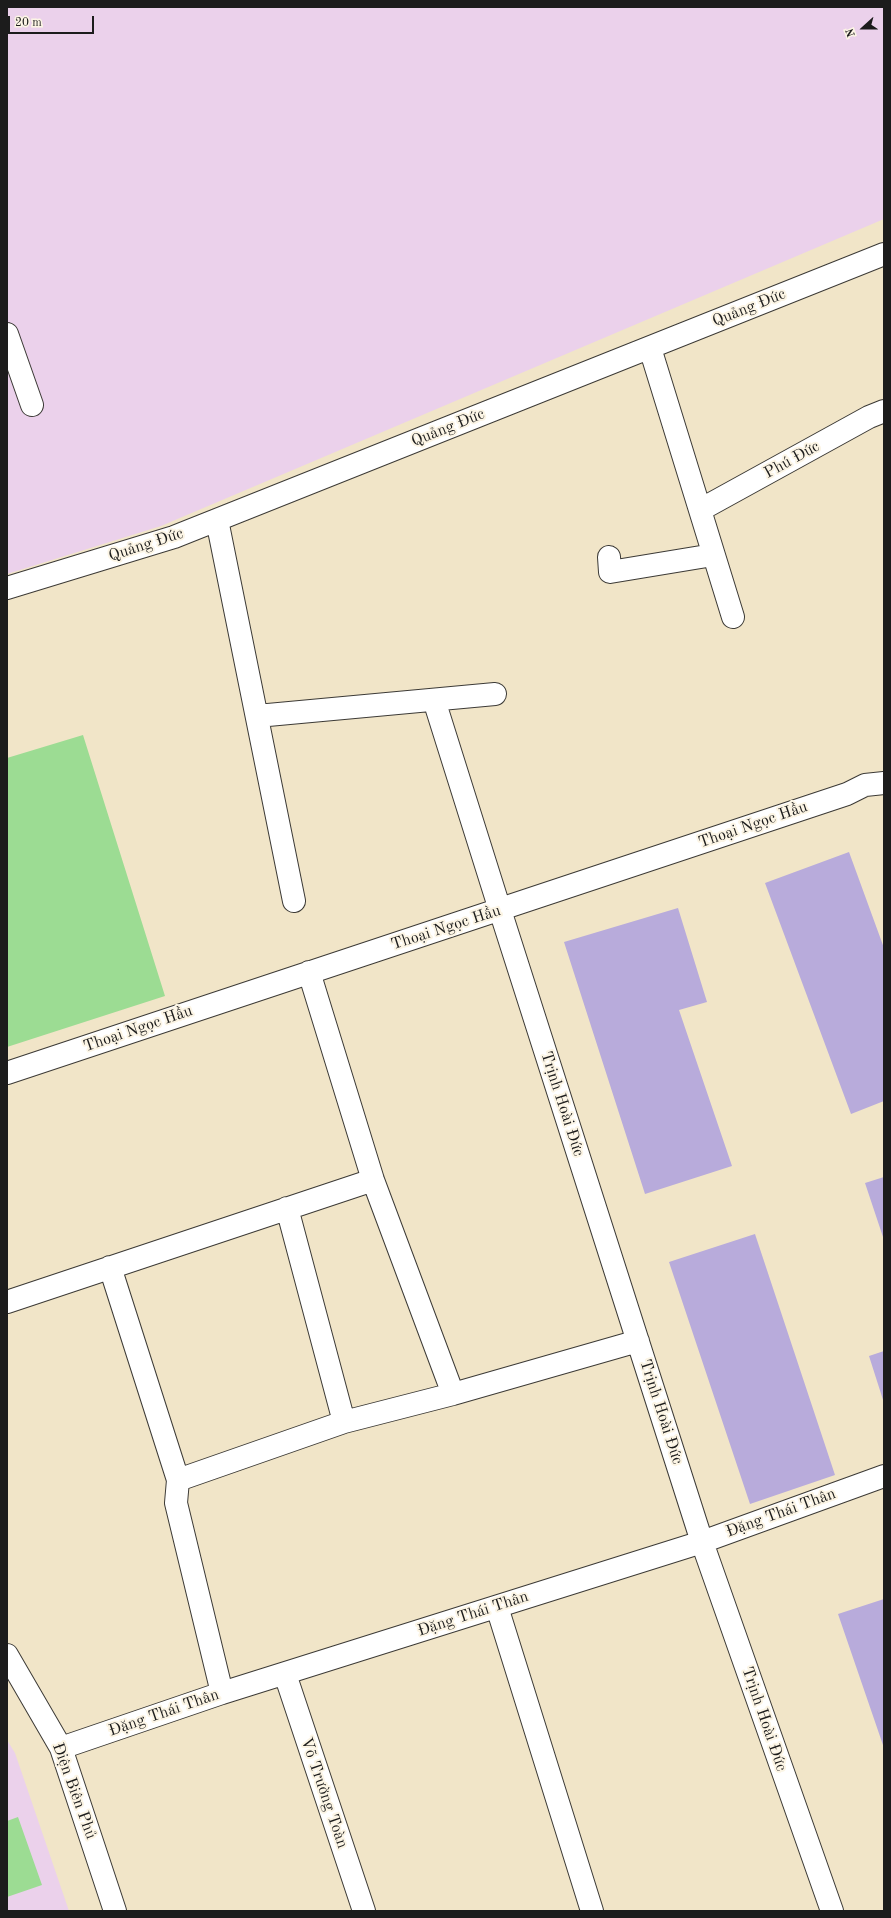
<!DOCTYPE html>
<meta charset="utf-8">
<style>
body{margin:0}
#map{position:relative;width:891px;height:1918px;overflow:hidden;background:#f1e5c8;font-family:"Old Standard TT",serif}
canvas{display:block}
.frame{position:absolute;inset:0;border:8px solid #1c1c1c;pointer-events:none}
.north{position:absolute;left:843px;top:8px;width:40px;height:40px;-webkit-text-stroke:3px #fcf5e5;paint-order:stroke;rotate:249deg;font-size:11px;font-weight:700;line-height:16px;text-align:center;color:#1c1c1c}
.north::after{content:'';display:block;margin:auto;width:14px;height:18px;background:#1c1c1c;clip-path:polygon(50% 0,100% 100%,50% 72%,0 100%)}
.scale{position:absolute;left:8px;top:16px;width:86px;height:18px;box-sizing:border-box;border:2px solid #1c1c1c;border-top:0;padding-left:5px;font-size:12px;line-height:14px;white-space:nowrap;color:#1c1c1c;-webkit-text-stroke:3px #fcf5e5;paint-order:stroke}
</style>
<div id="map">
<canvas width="891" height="1918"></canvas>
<div class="frame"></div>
<div class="north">N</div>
<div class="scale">20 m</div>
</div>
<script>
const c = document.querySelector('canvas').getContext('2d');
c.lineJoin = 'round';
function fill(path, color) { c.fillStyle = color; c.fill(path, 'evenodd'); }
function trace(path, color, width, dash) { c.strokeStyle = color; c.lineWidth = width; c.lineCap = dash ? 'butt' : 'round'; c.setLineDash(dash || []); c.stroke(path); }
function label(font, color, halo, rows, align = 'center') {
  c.font = font + ' "Old Standard TT",serif'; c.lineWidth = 4; c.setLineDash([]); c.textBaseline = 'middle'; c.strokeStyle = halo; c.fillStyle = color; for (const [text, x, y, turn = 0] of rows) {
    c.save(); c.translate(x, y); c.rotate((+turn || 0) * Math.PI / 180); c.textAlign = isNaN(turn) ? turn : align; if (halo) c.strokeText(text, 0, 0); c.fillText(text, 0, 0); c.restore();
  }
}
fill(new Path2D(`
 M7,7H884V219L161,526L7,574Z
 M7,1740L15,1753L69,1911H7Z`), '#ebd1eb');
fill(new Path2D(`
 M83,735L165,996L7,1047V758Z
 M18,1817L42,1885L7,1897V1821Z`), '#9cdc93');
fill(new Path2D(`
 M849,852L884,948V1101L851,1114L765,883Z
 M678,908L707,1002L679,1010L732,1166L645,1194L564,942Z
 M884,1177V1240L865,1183Z
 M755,1234L835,1475L750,1504L669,1262Z
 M884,1351V1403L869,1356Z
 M884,1599V1748L838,1614Z`), '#b8abdb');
const minor = new Path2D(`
 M7,334L32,405
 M650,348L733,617
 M700,510L869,417L884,411
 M217,520L294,901
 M609,557L610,572L713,555
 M7,588L174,537L884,254
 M434,700L500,910L702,1542L832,1911
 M257,716L495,694
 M309,972L373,1180L453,1394
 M7,1073C287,979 567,888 847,794L865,785L884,783
 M287,1208L344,1422
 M110,1267L178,1480L176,1503L222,1693
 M7,1302L373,1180
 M178,1480L344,1422L453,1394L638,1341
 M497,1607L592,1911
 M7,1655L61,1748L115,1911
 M285,1674L364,1911
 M61,1748L222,1693L702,1542L884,1476`);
trace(minor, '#3c3a36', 24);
trace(minor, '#fff', 22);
label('16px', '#1c1c1c', '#fcf5e5', [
 ["Quảng Đức",749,308,-22],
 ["Quảng Đức",448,428,-22],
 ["Phú Đức",792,460,-29],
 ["Quảng Đức",146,545,-18],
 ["Thoại Ngọc Hầu",753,825,-19],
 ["Thoại Ngọc Hầu",446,928,-18],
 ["Thoại Ngọc Hầu",138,1029,-19],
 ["Trịnh Hoài Đức",562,1104,72],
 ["Trịnh Hoài Đức",661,1412,72],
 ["Đặng Thái Thân",781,1513,-20],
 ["Đặng Thái Thân",473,1614,-18],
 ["Đặng Thái Thân",164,1713,-19],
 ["Trịnh Hoài Đức",764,1719,71],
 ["Điện Biên Phủ",74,1791,70],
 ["Võ Trường Toàn",324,1793,71]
]);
</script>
